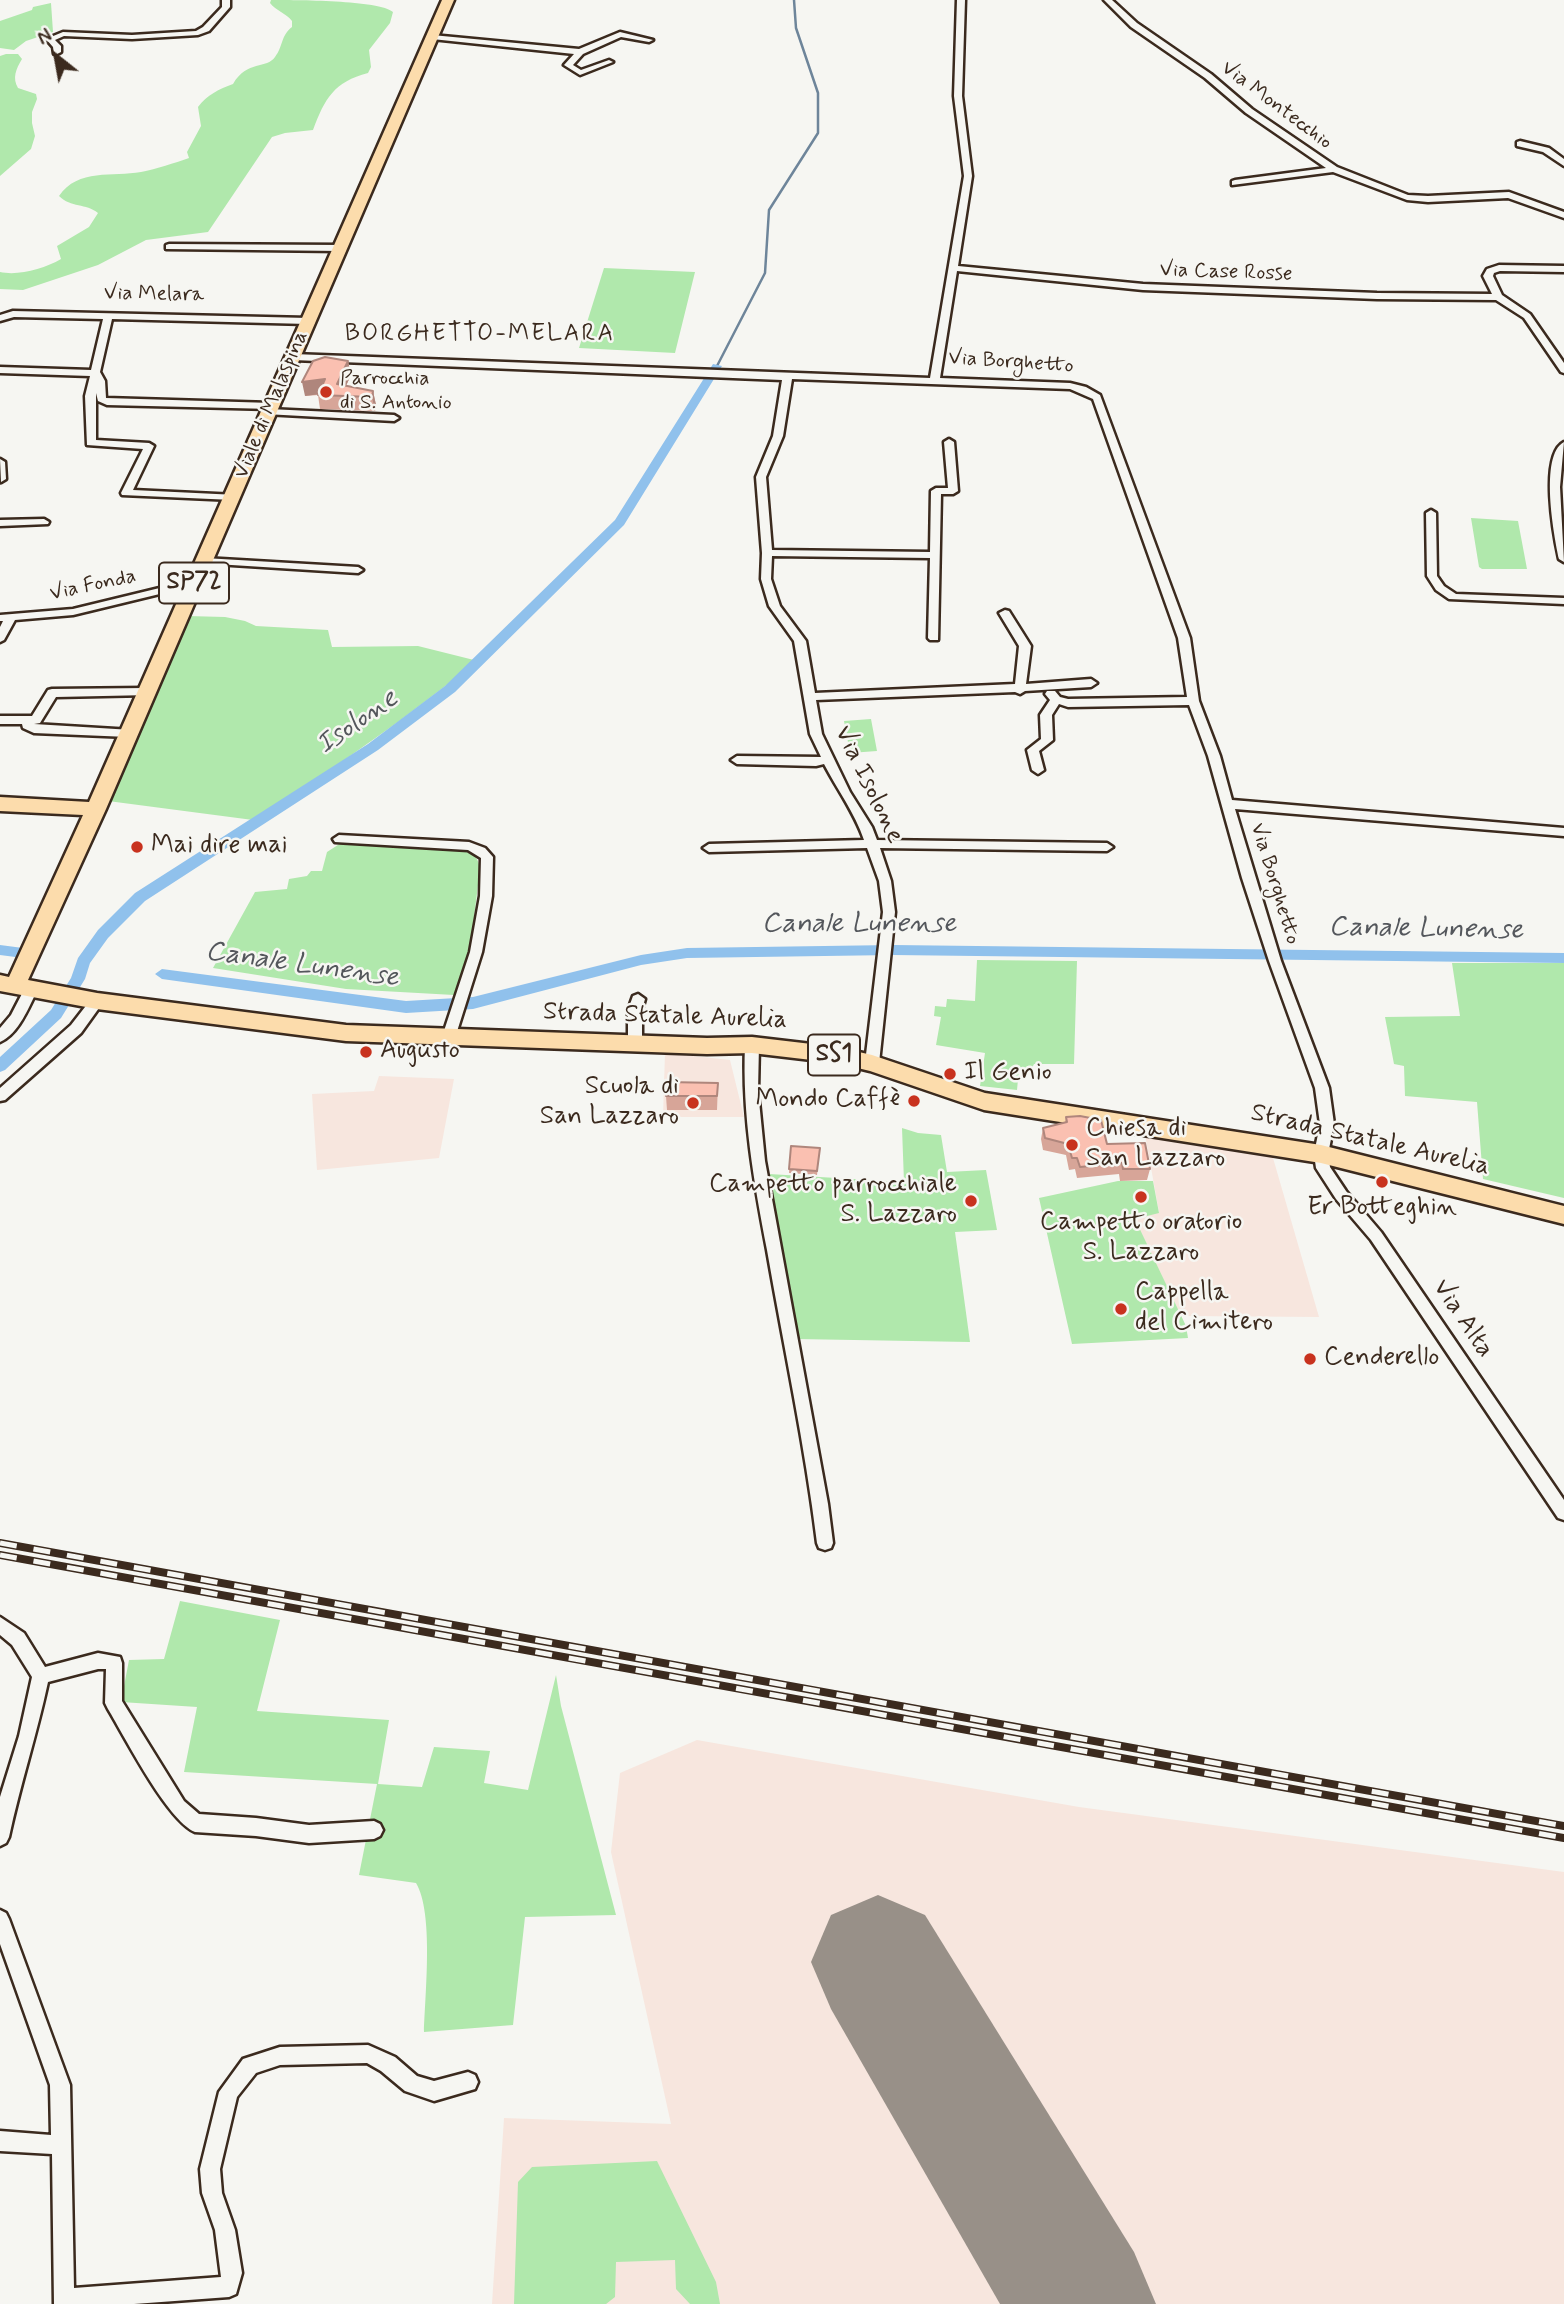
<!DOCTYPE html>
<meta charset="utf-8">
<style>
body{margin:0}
#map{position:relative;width:1564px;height:2304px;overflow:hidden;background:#f6f6f2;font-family:Mynerve,sans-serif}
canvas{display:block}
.north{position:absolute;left:21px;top:21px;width:70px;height:70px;-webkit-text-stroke:5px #f6f6f2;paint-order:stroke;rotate:329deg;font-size:19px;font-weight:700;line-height:28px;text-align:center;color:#3b2a1e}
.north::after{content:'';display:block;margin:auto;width:24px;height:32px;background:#3b2a1e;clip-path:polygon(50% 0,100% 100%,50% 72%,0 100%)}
</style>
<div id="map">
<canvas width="1564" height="2304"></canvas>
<div class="north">N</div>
</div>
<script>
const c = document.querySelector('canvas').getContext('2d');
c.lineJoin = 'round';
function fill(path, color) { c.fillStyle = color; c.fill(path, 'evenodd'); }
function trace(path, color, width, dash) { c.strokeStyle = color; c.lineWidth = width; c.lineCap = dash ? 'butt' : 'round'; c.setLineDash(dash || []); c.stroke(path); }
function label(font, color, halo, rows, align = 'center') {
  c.font = font + ' Mynerve,sans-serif'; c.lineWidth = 5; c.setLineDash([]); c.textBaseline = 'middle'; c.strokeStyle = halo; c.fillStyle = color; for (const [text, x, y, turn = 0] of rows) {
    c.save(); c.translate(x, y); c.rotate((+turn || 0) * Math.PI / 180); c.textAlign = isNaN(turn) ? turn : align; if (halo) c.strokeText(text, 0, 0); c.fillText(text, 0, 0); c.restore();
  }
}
fill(new Path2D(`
 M665,1053L730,1060L744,1117H663Z
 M379,1076L454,1079L439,1158L317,1170L312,1094L374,1091Z
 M1144,1129L1271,1151L1319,1317L1181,1316L1134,1218L1159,1212Z
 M697,1740L1079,1807L1564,1872V2304H492L504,2118L671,2124L611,1852L620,1773Z`), '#f7e6de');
fill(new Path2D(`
 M271,0C294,0 380,0 393,12L390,23L369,50L371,67L368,73C334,82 325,98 313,130L285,133L272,137L208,232L146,240L98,265L23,290L0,289V272C18,276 44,269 61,259L57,246L89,227L98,213C86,203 71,208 59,196C78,168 113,177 141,172C157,169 174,163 189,158L187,152L201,126L198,107C207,95 219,89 233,84C247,60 267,69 275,57C283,47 281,35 292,27V21C286,13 276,11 270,3Z
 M51,3L53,32L26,41L14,50L0,48V21L32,10L33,7Z
 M6,54H18L22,59C16,69 12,78 18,88L36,94L37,99L32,112V123L35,136L31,149L0,176V56Z
 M604,268L695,272L675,353L579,348Z
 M1471,518L1518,521L1527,569H1482L1479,567Z
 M187,616L225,617L245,621L256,626L328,630L332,647L418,646L474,660L452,681L398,722L326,773L253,820L108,801Z
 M871,719L877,751L850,753L844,721Z
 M341,843L459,849C472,853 478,855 480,869L469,958L454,995L346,989L213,968L255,892L287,889L289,879L307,876L311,871H322L327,852Z
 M977,960L1077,961L1074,1064H1034L1031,1070L1019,1069L1017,1090L980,1086L985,1053L936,1045L941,1017L934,1016L935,1006L946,1007L947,999L975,1001Z
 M1452,963H1564V1198L1483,1179L1477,1102L1405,1096L1404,1066L1394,1064L1385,1017L1460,1016Z
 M902,1128L918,1133L941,1135L947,1172L986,1170L997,1230L955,1232L970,1342L796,1339L769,1174L904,1182Z
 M1118,1181H1153L1159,1213L1135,1219L1186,1326L1188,1338L1072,1344L1039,1198Z
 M180,1601L280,1620L257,1711L389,1720L378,1784L422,1787L434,1747L490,1751L484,1783L528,1790L556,1675L561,1706L616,1915L525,1917L513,2025L424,2032C425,1995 434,1913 416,1883L359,1875L377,1784L184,1772L197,1707L121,1702L129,1660L164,1659Z
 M657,2161L716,2282L720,2304H690L676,2289L675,2260L616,2262L615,2297L606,2304H514L518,2182L532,2167Z`), '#b0e8ac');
trace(new Path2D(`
 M717,366L765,273L769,210L818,133V93L796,28L794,0`), '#6e859a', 2.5);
fill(new Path2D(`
 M713,364L722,366L624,525L455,692L378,750L145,901L108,938L90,963L85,979L61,1018L5,1070L0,1072V1057L51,1010L71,978L78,958L98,930L135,893L368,744L445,686L615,520Z
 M0,945L23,948L30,953L23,958L0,955Z
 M893,945L1564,953V963L893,955L687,958L641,965L473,1009L406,1013L162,979L155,974L162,969L406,1001L473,997L641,955L687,948Z`), '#90c1ec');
fill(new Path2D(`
 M878,1895L925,1915L1134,2252L1156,2304H1000L831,2009L811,1962L831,1915Z`), '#989088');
const street = new Path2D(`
 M222,0H230V7L209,31L198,35L132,39L64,36L55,40L61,46V52L57,54H54L53,47L46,39L63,32L132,35L196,31L203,27L222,7Z
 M957,0H965L962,96L972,176L958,266L1143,284L1377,293L1492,294L1483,276L1487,269L1499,265L1564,266V272L1500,271L1494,273L1493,276L1502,295L1530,314L1564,363V373L1561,372L1524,318L1496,300L1377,299L1143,290L957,271L940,378L1070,383L1086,387L1100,395L1190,638L1199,701L1220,756L1232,800L1564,828V836L1235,809L1281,961L1329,1088L1334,1124L1328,1154L1330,1167L1346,1191L1381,1232L1564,1500V1520L1558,1518L1371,1240L1336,1199L1316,1168L1314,1154L1320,1124L1315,1088L1269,961L1242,878L1208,756L1189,705L1068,707L1059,704L1052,715L1053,740L1039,751L1044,770L1038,774L1032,770L1027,750L1041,739L1040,715L1050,700L1045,694L1047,691H1055L1060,697L1068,699L1187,697L1178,638L1093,399L1070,389L792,379L783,436L766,477L772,550L930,552L931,491L936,488H948L944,442L949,439L954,442L958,491L953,494H941L938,640H930L928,638L930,558L772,556L771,579L780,606L806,641L815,693L1015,684L1019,646L999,613L1005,610L1009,611L1031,646L1026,684L1091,679L1097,683L1091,687L1025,691L1020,694L1015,692L816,700L822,734L850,792L872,827L877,840L1107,843L1113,847L1107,851L880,848L891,881L895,912L879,1063L872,1068L865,1063L883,912L879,881L867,848L709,852L703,848L709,844L864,840C855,813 837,789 824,764L816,766L737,764L731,760L737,756L821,757L810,734L794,641L769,606L761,579L762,553L756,477L773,436L782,380L293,360L288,357L293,354L930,378L964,176L954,96Z
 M1104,0H1112L1137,23L1211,74L1252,109L1337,167L1408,195L1428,196L1509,192L1564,212V218L1508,198L1428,202L1407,200L1333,172L1232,185V181L1235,180L1326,168L1246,113L1205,78L1131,27Z
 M620,32L653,40L649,42L621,37L583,54L573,65L581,70L609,60L613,62L580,75L564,65L574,54L432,39L428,37L432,35L579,49Z
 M1520,141L1549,148L1564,159V166L1543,152L1517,146V142Z
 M169,244L341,245L346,248L341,251L166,249V245Z
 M13,311L308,318L313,321L308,324L112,319L100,372L105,381L106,398L272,403L277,406L272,409L107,405L98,401L96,393V440L149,443L154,446L133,490L237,495V499L233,500L122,495L121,493L143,449L87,445L85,396L90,376L0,373V367L91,370L103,319L14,317L0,321V315Z
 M269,409L394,415L399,418L394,421L265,414V410Z
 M1564,442L1560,487L1564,562L1559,559C1554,536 1539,455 1564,442Z
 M0,459L5,462L6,479L1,482Z
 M1431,510L1436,513L1437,576L1444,586L1456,594L1564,598V604L1449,599L1436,590L1427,576L1426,513Z
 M44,519L49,522L48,524L0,526V520Z
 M204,558L358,567L363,570L358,573L200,563V559Z
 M193,583L197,584V588L172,591L73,615L15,620L4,640L0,642V627L3,621H0V615L73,609L172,585Z
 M146,688L152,692L150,695L56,697L40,723L34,724L132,730V736L128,737L34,733L23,728L22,724H0V716H32L48,690L52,689Z
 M339,835L469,842L485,848L493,857L492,896L482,952L454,1041L449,1042L442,1037L470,952L480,896L481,858L468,850L335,842L333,839Z
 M31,984L38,989C29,1006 19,1034 0,1042V1028L11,1015L26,986Z
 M638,994L645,999L642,1010V1044L635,1049L628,1044V1010L633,996Z
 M97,996L104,1001L81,1033L5,1100L0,1101V1088L71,1025L92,998Z
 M752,1040L759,1045L758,1091L765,1161L828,1504L833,1543L831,1548L825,1550L819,1548L817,1543C805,1445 784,1348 767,1250C754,1182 742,1115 745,1045Z
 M0,1617L24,1633L45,1667L98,1653L120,1657L122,1663V1701L184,1801L199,1814L256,1818L309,1825L374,1821L380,1824L383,1830L380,1836L374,1839L309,1843L256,1836L195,1832C167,1820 125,1737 108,1709L105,1703L106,1669H98L48,1682C37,1734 20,1785 9,1837L6,1843L0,1846V1797L19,1736L32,1677L12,1645L0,1635Z
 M0,1910L6,1913L9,1919L70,2085L74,2288L221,2277L215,2230L202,2193L200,2169L219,2092L243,2059L280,2047L368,2045L395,2057L417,2076L434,2081L468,2072L475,2075L478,2082L475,2089L434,2101L405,2091L381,2071L367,2063L280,2065L256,2073L237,2097L220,2169L222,2193L235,2230L242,2273L236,2294L229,2297L134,2304H54L52,2154L0,2151V2131L51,2135L50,2085L0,1944Z`);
const primary = new Path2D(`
 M442,0H454L106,809L28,980L97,993L346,1025L707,1038L752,1037L837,1047L872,1055L985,1093L1321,1145L1564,1206V1224L1321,1163L984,1110L870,1071L837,1063L752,1053L707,1054L346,1041L97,1009L0,991V975L9,977L83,815L0,811V797L89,802Z`);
trace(street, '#3b2a1e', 5);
trace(primary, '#3b2a1e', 5);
fill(street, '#f6f6f2');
fill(primary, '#fcdcac');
const rail = new Path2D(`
 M0,1543L1564,1826
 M0,1555L1564,1838`);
trace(rail, '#3b2a1e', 8);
trace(rail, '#f6f6f2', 5, [17]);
fill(new Path2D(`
 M348,361L351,375L346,386L373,391L376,405L375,411L320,409L318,395L305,396Z
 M718,1083L717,1110H667L666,1096Z
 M1066,1117L1107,1144L1150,1169L1147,1180L1120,1181L1119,1174L1077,1178L1075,1169L1069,1170L1066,1155L1043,1150L1041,1139L1043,1128L1065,1123Z
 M791,1146L820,1148L817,1175L789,1173Z`), '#d7a598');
fill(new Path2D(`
 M348,361L351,375L341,396L337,384Z
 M325,379L328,393L305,396L302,382Z
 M373,391L376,405L375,411L372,397Z`), '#af867c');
const building = new Path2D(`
 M325,357L348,361L337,384L373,391L372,397L318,395L325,379L302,382L313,361Z
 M667,1082L718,1083L717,1096H666Z
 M1080,1116L1101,1120L1107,1144L1145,1143L1150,1169H1123L1122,1163L1080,1167L1077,1158H1072L1068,1144L1045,1138L1043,1128L1067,1122L1066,1117Z
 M791,1146L820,1148L817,1171L789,1169Z`);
fill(building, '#fac0b1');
trace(building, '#af867c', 2);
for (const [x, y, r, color] of [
 [326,392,7,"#c8321e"],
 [137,847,7,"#c8321e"],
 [366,1052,7,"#c8321e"],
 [950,1074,7,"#c8321e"],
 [914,1101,7,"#c8321e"],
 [693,1103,7,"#c8321e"],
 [1072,1145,7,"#c8321e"],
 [1382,1182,7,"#c8321e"],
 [1141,1197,7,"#c8321e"],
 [971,1201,7,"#c8321e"],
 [1121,1309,7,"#c8321e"],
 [1310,1359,7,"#c8321e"]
]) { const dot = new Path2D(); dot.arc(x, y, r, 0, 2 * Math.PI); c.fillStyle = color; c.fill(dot); trace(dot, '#f6f6f2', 2.5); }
label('21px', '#3b2a1e', '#f6f6f2', [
 ["Via Montecchio",1276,106,37],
 ["Via Case Rosse",1226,273,2],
 ["Via Melara",154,295,1],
 ["Via Borghetto",1011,363,4],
 ["Viale di Malaspina",272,405,-67],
 ["Via Fonda",93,586,-12],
 ["Via Borghetto",1274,884,73]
]);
label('21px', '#3b2a1e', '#f6f6f2', [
 ["Parrocchia",340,380],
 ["di S. Antonio",340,404]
], 'left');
c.letterSpacing = '2px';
label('24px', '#3b2a1e', '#f6f6f2', [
 ["BORGHETTO-MELARA",480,335]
]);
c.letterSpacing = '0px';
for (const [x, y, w] of [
 [194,583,70],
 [834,1055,52]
]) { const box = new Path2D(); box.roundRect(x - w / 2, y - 20.5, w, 41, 5); c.fillStyle = '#f6f6f2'; c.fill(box); trace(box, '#3b2a1e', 2); }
label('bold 24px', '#3b2a1e', null, [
 ["SP72",194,583],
 ["SS1",834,1055]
]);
label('26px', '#3b2a1e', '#f6f6f2', [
 ["Via Isolone",868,785,64],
 ["Strada Statale Aurelia",665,1017,2],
 ["Strada Statale Aurelia",1370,1141,13],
 ["Via Alta",1462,1319,56]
]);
label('26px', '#3b2a1e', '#f6f6f2', [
 ["Mai dire mai",151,847],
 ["Augusto",380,1052],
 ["Il Genio",964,1074],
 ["Scuola di",679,1088,"right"],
 ["San Lazzaro",679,1118,"right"],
 ["Mondo Caffè",900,1101,"right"],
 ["Chiesa di",1086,1130],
 ["San Lazzaro",1086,1160],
 ["Campetto parrocchiale",957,1186,"right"],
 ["S. Lazzaro",957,1216,"right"],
 ["Er Botteghin",1382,1209,"center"],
 ["Campetto oratorio",1141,1224,"center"],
 ["S. Lazzaro",1141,1254,"center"],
 ["Cappella",1135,1294],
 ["del Cimitero",1135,1324],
 ["Cenderello",1324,1359]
], 'left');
label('italic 28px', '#54575c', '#f6f6f2', [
 ["Isolone",358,723,-35],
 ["Canale Lunense",859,925],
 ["Canale Lunense",1426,930,1],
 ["Canale Lunense",302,966,8]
]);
</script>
